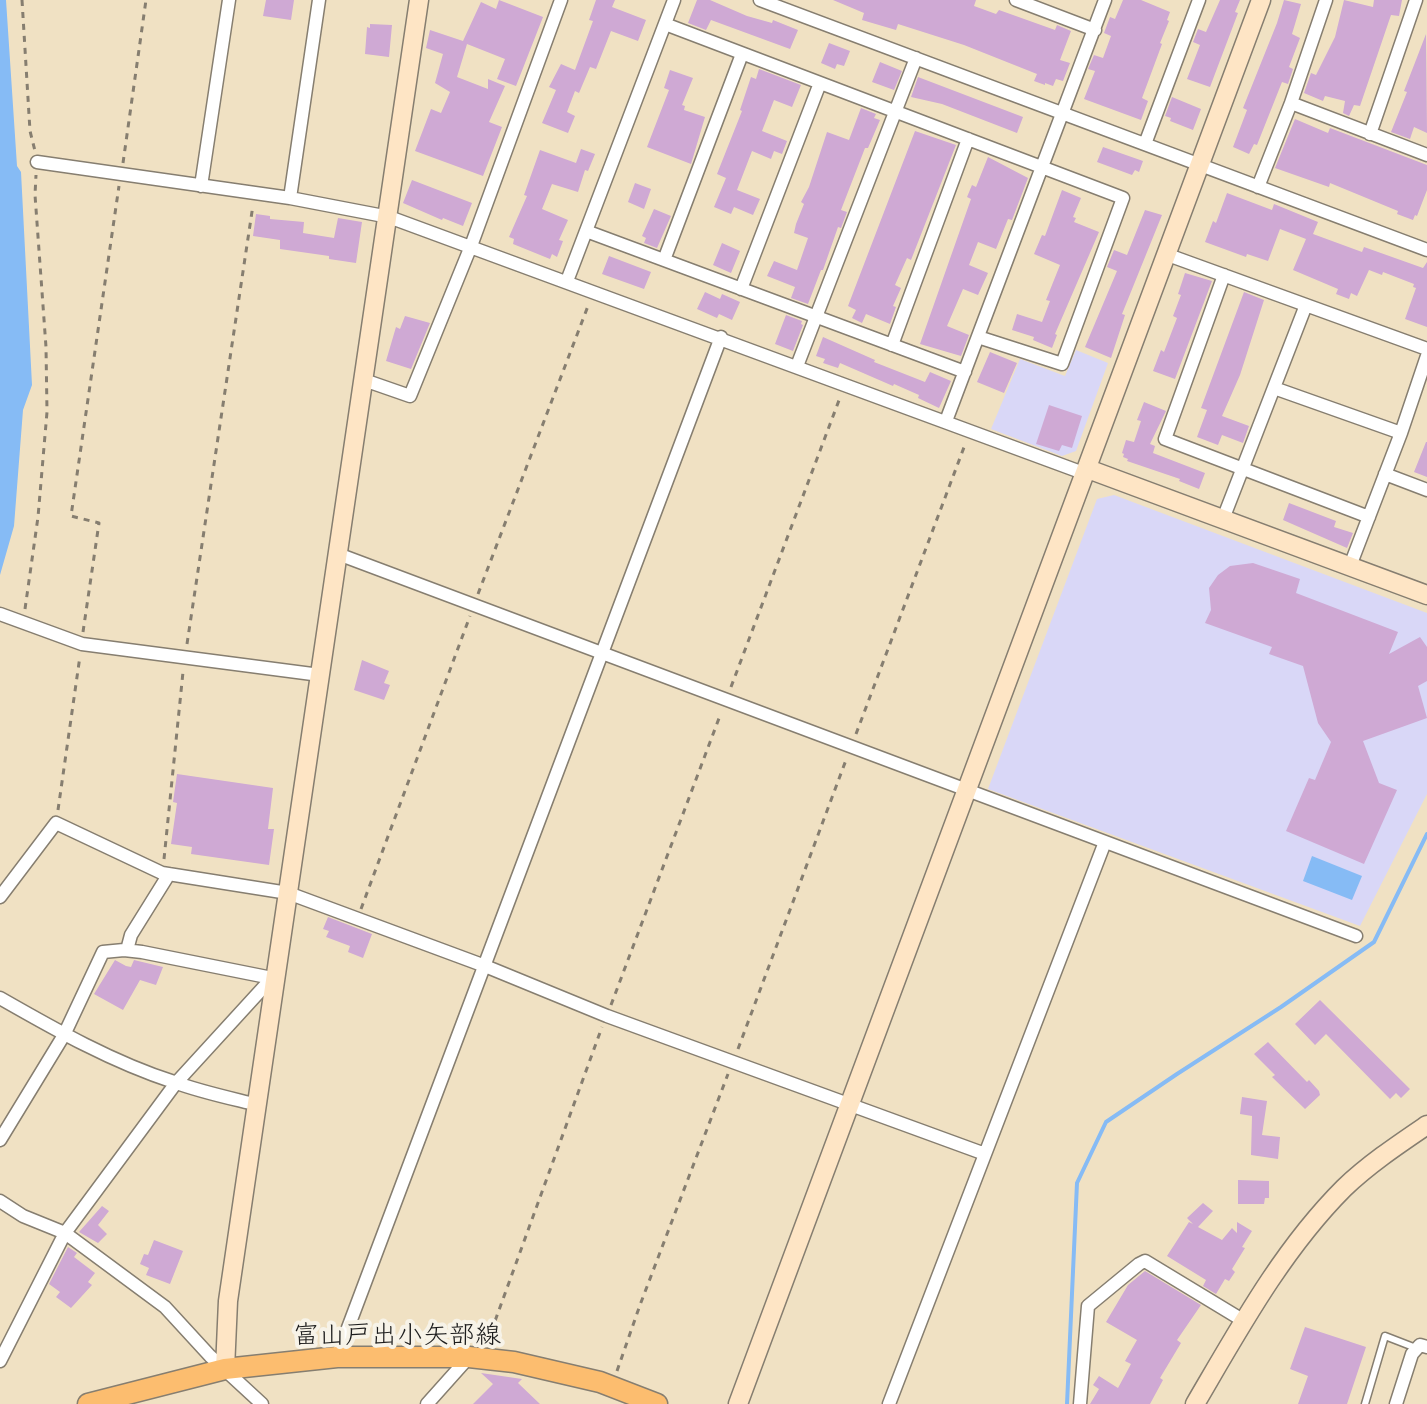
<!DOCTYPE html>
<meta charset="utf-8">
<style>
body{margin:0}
canvas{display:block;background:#f0e1c3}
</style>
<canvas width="1427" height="1404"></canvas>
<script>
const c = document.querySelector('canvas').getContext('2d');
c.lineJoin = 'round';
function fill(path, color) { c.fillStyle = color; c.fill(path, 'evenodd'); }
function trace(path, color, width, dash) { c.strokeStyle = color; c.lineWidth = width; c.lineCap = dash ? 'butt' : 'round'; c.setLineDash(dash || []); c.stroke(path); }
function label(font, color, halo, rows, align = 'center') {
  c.font = font + ' Itim,"Klee One",sans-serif'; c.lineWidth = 8; c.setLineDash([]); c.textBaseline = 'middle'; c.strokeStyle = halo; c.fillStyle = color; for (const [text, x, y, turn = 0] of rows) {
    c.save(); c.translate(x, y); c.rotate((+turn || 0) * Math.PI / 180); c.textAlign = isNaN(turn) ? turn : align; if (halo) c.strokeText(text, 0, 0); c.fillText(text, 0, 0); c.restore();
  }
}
fill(new Path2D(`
 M1076,350L1108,363L1076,451L1062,456L991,429L1020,359L1065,376Z
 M1114,495L1427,613V794L1360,926L988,789L1097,499Z`), '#d9d7f7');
fill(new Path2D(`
 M0,0H6L17,166L21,172L32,385L23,410L14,526L0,575Z
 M1312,856L1362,876L1352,900L1303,881Z`), '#86bbf5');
trace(new Path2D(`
 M1067,1404L1077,1183L1106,1122L1177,1074L1281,1007L1374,942L1427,834`), '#86bbf5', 4);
fill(new Path2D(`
 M266,0H294L291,20L263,16Z
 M499,0L543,17L516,86L497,79L505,59L467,44L457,77L488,89V79L505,86L489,122L502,127L483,176L415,151L431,109L441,113L450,92L435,83L443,54L426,48L430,30L463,41L481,2L496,9Z
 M596,0H615L612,7L646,20L638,41L611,31L596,69L590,67L579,93L575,91L567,112L575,116L568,133L542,123L556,90L549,87L561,64L575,70L593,21L589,20Z
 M697,0H710L747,16L772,23L773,20L798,30L790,49L711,20L706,30L688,23Z
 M833,0H976L974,6L996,14L999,10L1055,30L1057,25L1071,31L1060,60L1070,63L1063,81L1056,79L1053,86L1045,83V85L1034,81L1037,74L964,45L898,24L896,30L862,20L864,13Z
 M1123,0H1141L1170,12L1167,20L1169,21L1160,43L1162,44L1142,98L1148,101L1141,120L1084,99L1095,71L1088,69L1094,55L1103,58L1111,36L1104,33L1110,17L1115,19Z
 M1220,0H1240L1235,12L1238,13L1210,87L1187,79L1200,45L1193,42L1198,29L1206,32Z
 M1284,0L1301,4L1292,34L1300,38L1289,67L1293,69L1288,84L1282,82L1257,145L1254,144L1249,154L1233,147L1247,110L1243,108L1277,23Z
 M1344,0L1373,7L1374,0H1402L1399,16L1391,15L1360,106L1354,105L1349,116L1343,113L1345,101L1325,96L1323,101L1304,93L1311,73L1316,75L1335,37Z
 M370,24L392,25L389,57L365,54L367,27L370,28Z
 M1426,34L1427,133L1414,127L1410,139L1391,132L1407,92L1404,91Z
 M829,43L850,51L844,66L837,64L835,69L821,63Z
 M880,62L902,71L894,90L872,82Z
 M759,69L801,85L792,107L774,100L762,131L787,141L782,154L774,151L771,159L752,151L737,190L760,199L753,215L734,207L731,214L714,207L726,178L717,174L742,111L740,110L751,77L756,79Z
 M670,70L693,78L682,105L685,106L684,110L705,117L691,164L647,147L669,90L664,88Z
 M918,77L1023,117L1017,133L942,104L911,97Z
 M1172,97L1201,109L1193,130L1170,121L1171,118L1165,116Z
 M861,108L876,114L874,118L880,120L868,148H865L841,210L847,212L841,228L838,227L823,270H821L808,304L791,298L795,287L767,276L774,261L797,270L808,238L794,233L796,224L804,204L801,202L809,187L827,132L849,140Z
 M1295,119L1328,133L1330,128L1427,165V190L1417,216L1415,215L1413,220L1397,214L1398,211L1330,183L1329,187L1275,168Z
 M915,131L956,145L911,260L907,258L895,285L901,288L893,306L896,307L890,324L866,314L862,323L852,318L856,310L848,306Z
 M1103,147L1143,161L1139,172L1135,170L1132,175L1097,162Z
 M581,149L595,154L588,171L585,170L578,192L552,184L542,209L568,220L559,240L563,241L557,257L552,254L550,259L513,244L514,239L509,237L527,196L524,195L540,150L576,163Z
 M988,157L1028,178L1012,220L1008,219L996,249L978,242L969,265L988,273L978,295L963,289L947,326L969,335L961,356L920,344L971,199L967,197L972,185L976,187Z
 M412,180L472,203L463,226L443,218L442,220L403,203Z
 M635,183L651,189L644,209L628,202Z
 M1062,190L1081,198L1073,217L1076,218L1074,222L1099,232L1055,334L1057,335L1052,348L1033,340L1034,337L1012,330L1017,314L1042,322L1050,301L1046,300L1060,265L1034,254L1042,235L1045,236Z
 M1227,193L1272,210L1274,204L1318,222L1313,234L1362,252L1364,247L1423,268L1427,262V327L1405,319L1416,288L1413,287L1414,284L1383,272L1382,275L1369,270L1357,296L1351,293L1349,299L1336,294L1338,289L1293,270L1306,239L1280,229L1268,261L1247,254L1246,257L1205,242L1213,221L1216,223Z
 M654,209L671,216L657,248L644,243L646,238L642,236Z
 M1145,210L1162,215L1122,314L1125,315L1111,358L1085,347L1117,271L1107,267L1114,250L1127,255Z
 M256,214L270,216V219L304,222L303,233L334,238L338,218L362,222L356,263L329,259V256L280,249V240L253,236Z
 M722,243L740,251L731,273L713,265Z
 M609,256L651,272L644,289L602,274Z
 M1185,273L1212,281L1175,379L1153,371L1161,350L1164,352L1177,318L1173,316L1181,295L1178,294Z
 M705,292L720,299L722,294L740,302L732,320L719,314L717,318L697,309Z
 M1244,292L1264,300L1240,375L1222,416L1249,426L1243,443L1222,435L1218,445L1197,437L1207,410L1201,408Z
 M786,315L802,321L801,324L803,325L793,351L775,344Z
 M405,316L430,323L411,369L386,361L396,327L400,329Z
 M823,337L875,360L874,362L925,382L930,372L951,381L939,408L918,398L919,395L894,384L893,386L840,363L838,368L823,363L825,359L816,356Z
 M990,352L1017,363L1004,393L977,382Z
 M1144,402L1166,411L1150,444L1155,446L1153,453L1205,473L1199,489L1179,481L1180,479L1127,461L1128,459L1123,457L1124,454L1122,453L1126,440L1134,442L1141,421L1137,420Z
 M1049,405L1082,416L1072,448L1062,445L1059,451L1036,444Z
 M1426,442H1427V477L1414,472Z
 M1289,503L1336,521L1334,527L1353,533L1347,548L1283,520Z
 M1253,563L1300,579L1296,593L1398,632L1389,654L1420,637L1427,647V681L1418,686L1427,718L1363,741L1379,783L1397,790L1364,864L1286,831L1309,778L1315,780L1331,742L1318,723L1303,666L1269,654L1272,647L1205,623L1211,610L1209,588L1218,575L1230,566Z
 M362,660L389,671L384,683L390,685L384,700L354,690Z
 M177,774L273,788L268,829H274L269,865L191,854L192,847L171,844L177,803L173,802Z
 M328,917L372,934L363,958L348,952L350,946L326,937L329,931L323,929Z
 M115,960L126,966L131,967L134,960L163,967L156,985L140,980L123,1010L94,994Z
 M1320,1000L1410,1089L1401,1098L1396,1093L1390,1099L1326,1034L1315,1045L1295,1024Z
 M1268,1042L1307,1082L1309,1080L1319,1091L1320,1095L1305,1109L1272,1077L1275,1075L1254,1054Z
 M1242,1097L1267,1101L1262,1135L1280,1137L1278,1159L1251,1155L1252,1116L1240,1114Z
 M1238,1180L1269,1181V1198H1265L1264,1204H1238Z
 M1203,1203L1213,1211L1198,1227L1222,1240L1232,1228L1237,1233V1222L1252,1231L1242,1247L1245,1248L1232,1269L1235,1272L1229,1281L1225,1279L1216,1294L1203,1286L1206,1280L1167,1256L1189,1222L1193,1224L1187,1218Z
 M102,1206L109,1211L98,1225L107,1234L98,1243L79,1232Z
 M154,1240L183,1251L170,1284L146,1275L149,1268L140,1264L144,1254L148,1255Z
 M68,1247L77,1253L74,1257L95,1273L88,1282L92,1285L71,1308L56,1297L60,1292L49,1284Z
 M1145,1271L1201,1305L1177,1340L1181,1343L1160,1378L1163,1380L1150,1404H1090L1099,1389L1093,1385L1099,1376L1118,1388L1131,1364L1125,1361L1137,1340L1106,1322L1128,1285Z
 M1305,1327L1366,1347L1347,1404H1298L1308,1376L1290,1369Z
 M481,1373L522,1379L518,1383L540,1404H473L493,1384Z`), '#cfa9d4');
const lane = new Path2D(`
 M1365,1404L1385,1336L1416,1348`);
const street = new Path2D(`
 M760,0L1427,250
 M1016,0L1095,30
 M665,24L1123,198L1062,364L978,337
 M1291,103L1427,155
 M1370,134L1416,0
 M1145,144L1199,0
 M37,162L290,198L389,217L1086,474
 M201,186L229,0
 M1258,187L1291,103L1326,0
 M290,198L319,0
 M586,231L965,372
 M1168,255L1427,349
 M664,260L742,54
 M1224,275L1165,439L1369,517
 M567,281L674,0
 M741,289L820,83
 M892,345L968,139
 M797,366L916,58
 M364,380L410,396L471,246L561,0
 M1274,388L1401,433
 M946,421L1105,0
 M1385,474L1427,490
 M1223,519L1306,305
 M338,554L1356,936
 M1350,566L1401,433L1427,356
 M0,614L82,644L320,675
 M0,897L56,823L162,873L288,893L485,966L607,1016L985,1154
 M127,950L131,935L169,874
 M0,998C56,1030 112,1062 174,1082C201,1092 230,1098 258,1105
 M0,1140L64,1035L103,952L124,950L142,952L277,979
 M0,1201L23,1216L65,1233L165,1307L210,1356L262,1404
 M337,1357L721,337
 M0,1361L65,1233L176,1083L272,978
 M427,1404L469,1357
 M889,1404L1105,842
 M1080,1404L1088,1306L1139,1264L1145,1261L1244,1321
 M1396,1404L1412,1354L1420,1345L1427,1347`);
const secondary = new Path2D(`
 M1088,469L1427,595
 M225,1369L228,1301L419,0
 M738,1404L1261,0
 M1195,1404C1239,1329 1282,1250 1344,1188C1369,1164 1399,1144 1427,1125`);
const primary = new Path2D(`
 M88,1404L225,1369L337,1357H469L514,1362L600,1382L657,1404`);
trace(lane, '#867e70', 9);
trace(street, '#867e70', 15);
trace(secondary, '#867e70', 21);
trace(primary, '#867e70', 23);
trace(new Path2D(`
 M22,0L30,131L35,151
 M123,163L146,0
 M478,594L588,306
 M25,609L38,517L47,412L46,347L35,195L36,175
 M83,632L99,523L71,516L119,186
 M187,644L253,205
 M731,687L841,395
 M856,734L966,442
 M58,810L80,656
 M164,859L183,672
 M361,909L470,616
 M611,1005L721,713
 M738,1049L846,760
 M487,1343L602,1027
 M617,1371L640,1305L728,1074`), '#867e70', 3, [6, 6]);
trace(lane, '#fff', 6);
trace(street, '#fff', 12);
trace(secondary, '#fee5c5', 18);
trace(primary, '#fcbd6f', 20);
label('26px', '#1c1c1c', '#f7f3e8', [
 ["富山戸出小矢部線",397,1336]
]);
</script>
